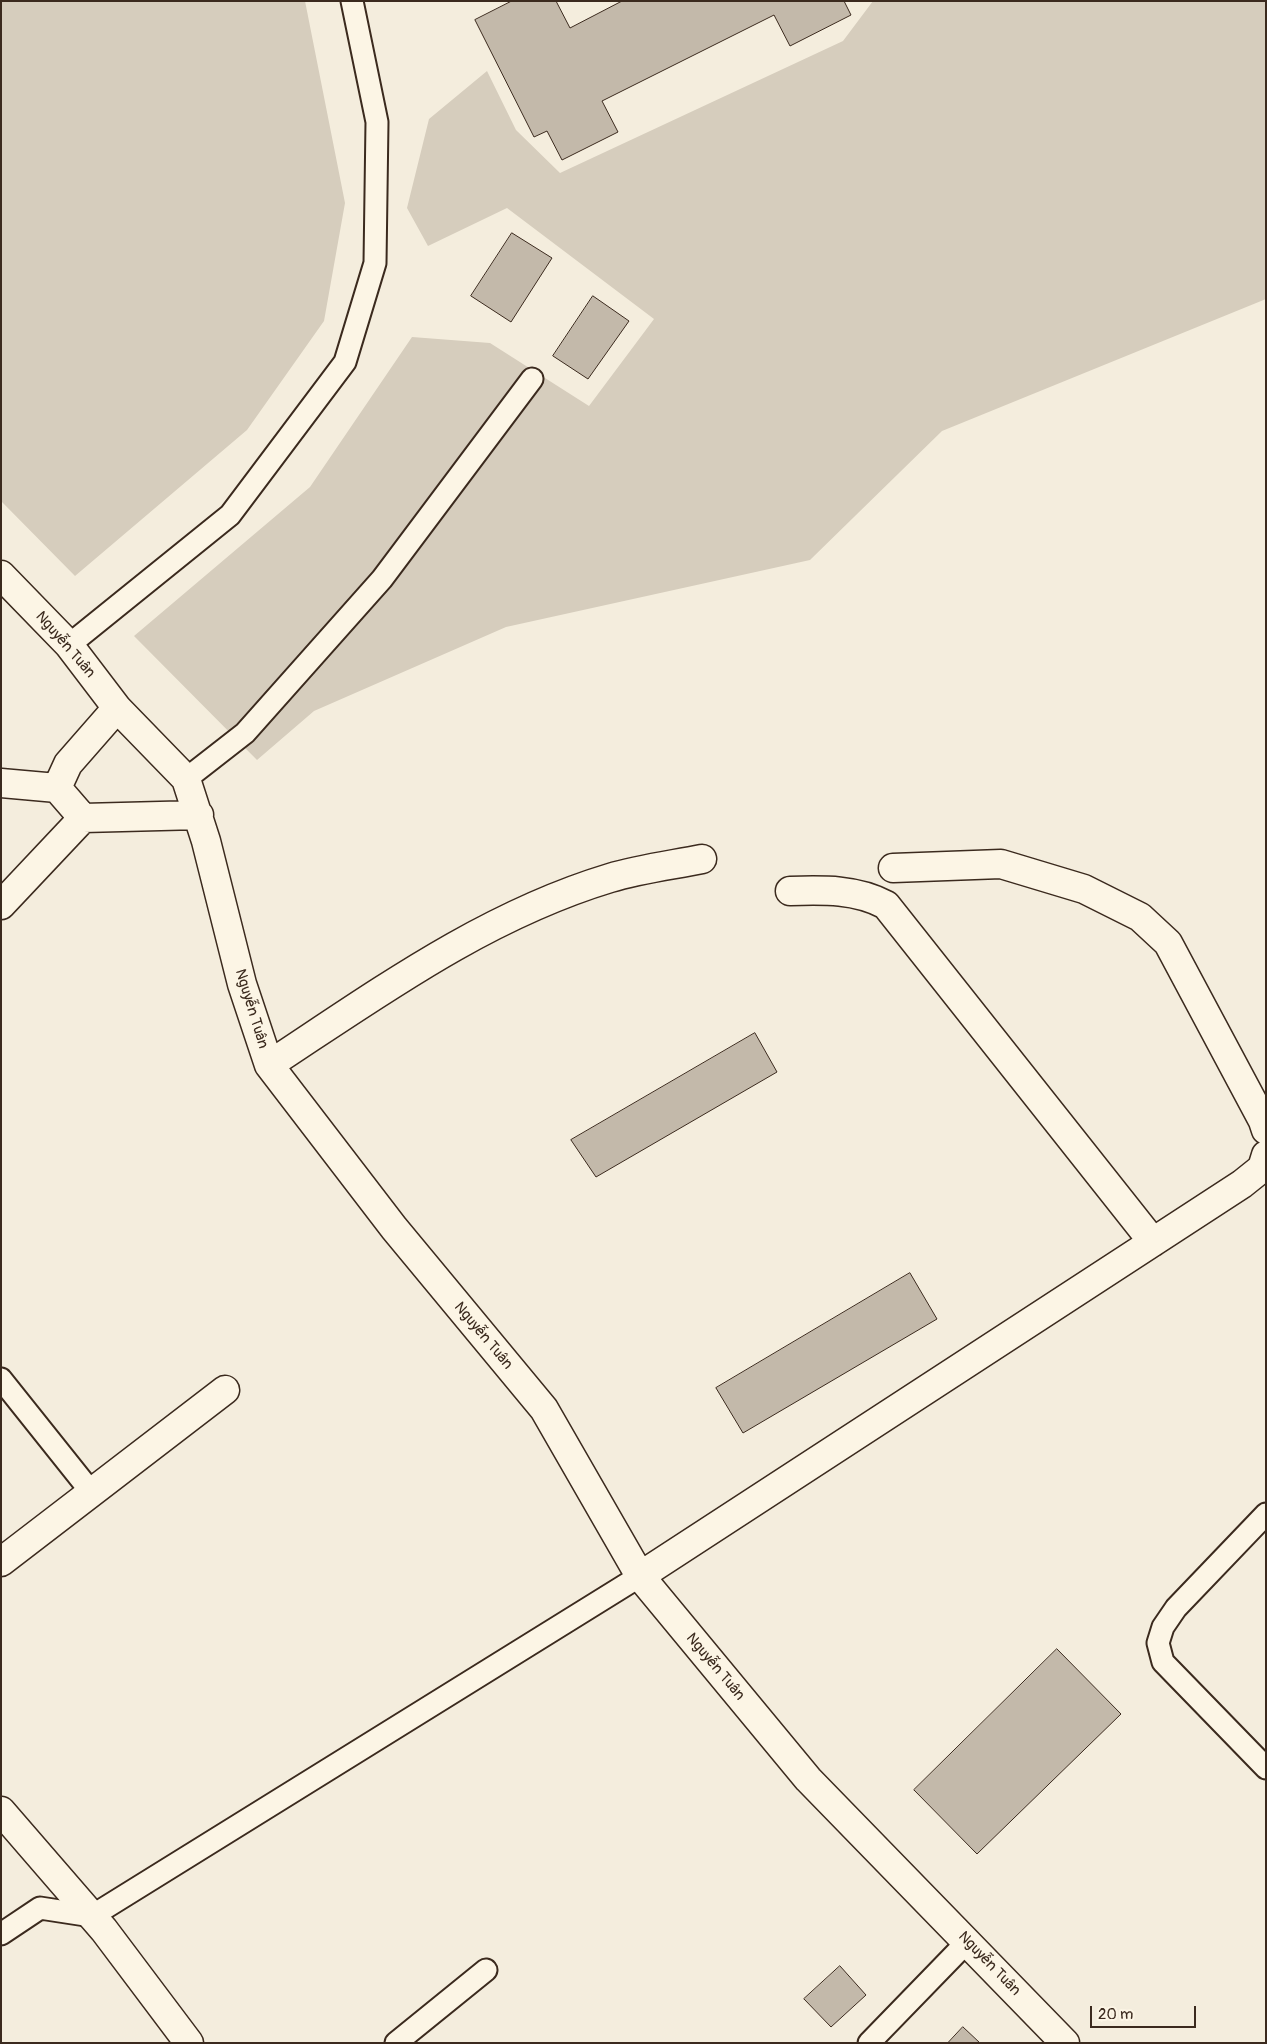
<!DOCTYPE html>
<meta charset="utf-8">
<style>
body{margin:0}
#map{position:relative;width:1267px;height:2044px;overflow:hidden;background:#f4eddd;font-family:Pangolin,sans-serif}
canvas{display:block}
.frame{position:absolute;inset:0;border:2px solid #3b2a1e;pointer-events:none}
.scale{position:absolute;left:1090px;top:2006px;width:106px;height:22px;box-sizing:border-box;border:2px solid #3b2a1e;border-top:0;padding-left:6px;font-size:15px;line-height:18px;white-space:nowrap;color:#3b2a1e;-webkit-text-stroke:4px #fcf5e5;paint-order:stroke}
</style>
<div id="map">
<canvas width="1267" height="2044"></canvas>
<div class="frame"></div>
<div class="scale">20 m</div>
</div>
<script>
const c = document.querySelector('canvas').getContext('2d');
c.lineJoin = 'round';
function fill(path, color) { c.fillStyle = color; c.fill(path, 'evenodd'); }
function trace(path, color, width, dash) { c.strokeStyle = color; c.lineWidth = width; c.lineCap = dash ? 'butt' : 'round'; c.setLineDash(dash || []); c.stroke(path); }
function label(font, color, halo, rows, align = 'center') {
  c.font = font + ' Pangolin,sans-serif'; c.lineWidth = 4.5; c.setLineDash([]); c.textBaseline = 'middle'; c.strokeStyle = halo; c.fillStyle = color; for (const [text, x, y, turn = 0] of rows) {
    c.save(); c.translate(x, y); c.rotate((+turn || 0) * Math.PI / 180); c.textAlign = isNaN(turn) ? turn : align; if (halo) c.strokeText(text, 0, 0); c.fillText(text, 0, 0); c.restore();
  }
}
fill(new Path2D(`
 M1,1H305L345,203L324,321L247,430L75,576L1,501Z
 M873,1H1266V299L942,431L810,560L506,627L314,711L257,760L134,636L310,487L412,337L490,343L589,406L654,319L507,208L428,246L407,208L429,119L487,71L516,130L560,173L843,41Z`), '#d6cdbd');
const building = new Path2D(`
 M512,1H556L570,28L622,1H844L851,15L790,46L774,15L602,101L618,132L562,160L547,131L534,137L475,20Z
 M512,233L552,258L511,322L471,296Z
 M593,296L629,321L588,379L553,356Z
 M755,1033L777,1072L596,1177L571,1140Z
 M910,1273L937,1319L743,1433L716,1388Z
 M1057,1649L1121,1714L977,1854L914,1790Z
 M840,1966L866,1995L831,2027L804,1999Z
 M963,2027L980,2043H948Z`);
fill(building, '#c3b9aa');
trace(building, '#3b2a1e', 1);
const service = new Path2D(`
 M69,645L230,515L345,362L375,263L377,122L352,1
 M186,779L245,733L382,579L532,379
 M1,1379L92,1493
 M1266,1514L1176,1608L1163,1627L1158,1643L1163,1662L1266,1768
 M1,1934L40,1908L92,1916L640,1576
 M396,2043L486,1970
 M869,2043L967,1942`);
const minor = new Path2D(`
 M1,575L69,645L117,708L186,779L206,841L242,984L269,1065L394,1228L544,1409L640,1576L808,1779L1065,2043
 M1,783L57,788L83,818L199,815
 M57,788L68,764L117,708
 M893,868L1001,864L1084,889L1140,917L1168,943L1263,1121L1266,1130
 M790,891C824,890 856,889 886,905L1153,1242
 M1,905L83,818
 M269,1065C377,994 484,916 610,878C639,869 672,865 702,859
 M1,1562L225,1390
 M640,1576L1242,1184L1262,1168L1266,1155
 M1,1811L104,1930L189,2043`);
trace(service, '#3b2a1e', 25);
trace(minor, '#3b2a1e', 31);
trace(service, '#fcf5e5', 21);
trace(minor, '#fcf5e5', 28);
label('15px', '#3b2a1e', '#fcf5e5', [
 ["Nguyễn Tuân",65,645,49],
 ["Nguyễn Tuân",251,1009,73],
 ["Nguyễn Tuân",483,1336,50],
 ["Nguyễn Tuân",715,1667,50],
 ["Nguyễn Tuân",989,1964,46]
]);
</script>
